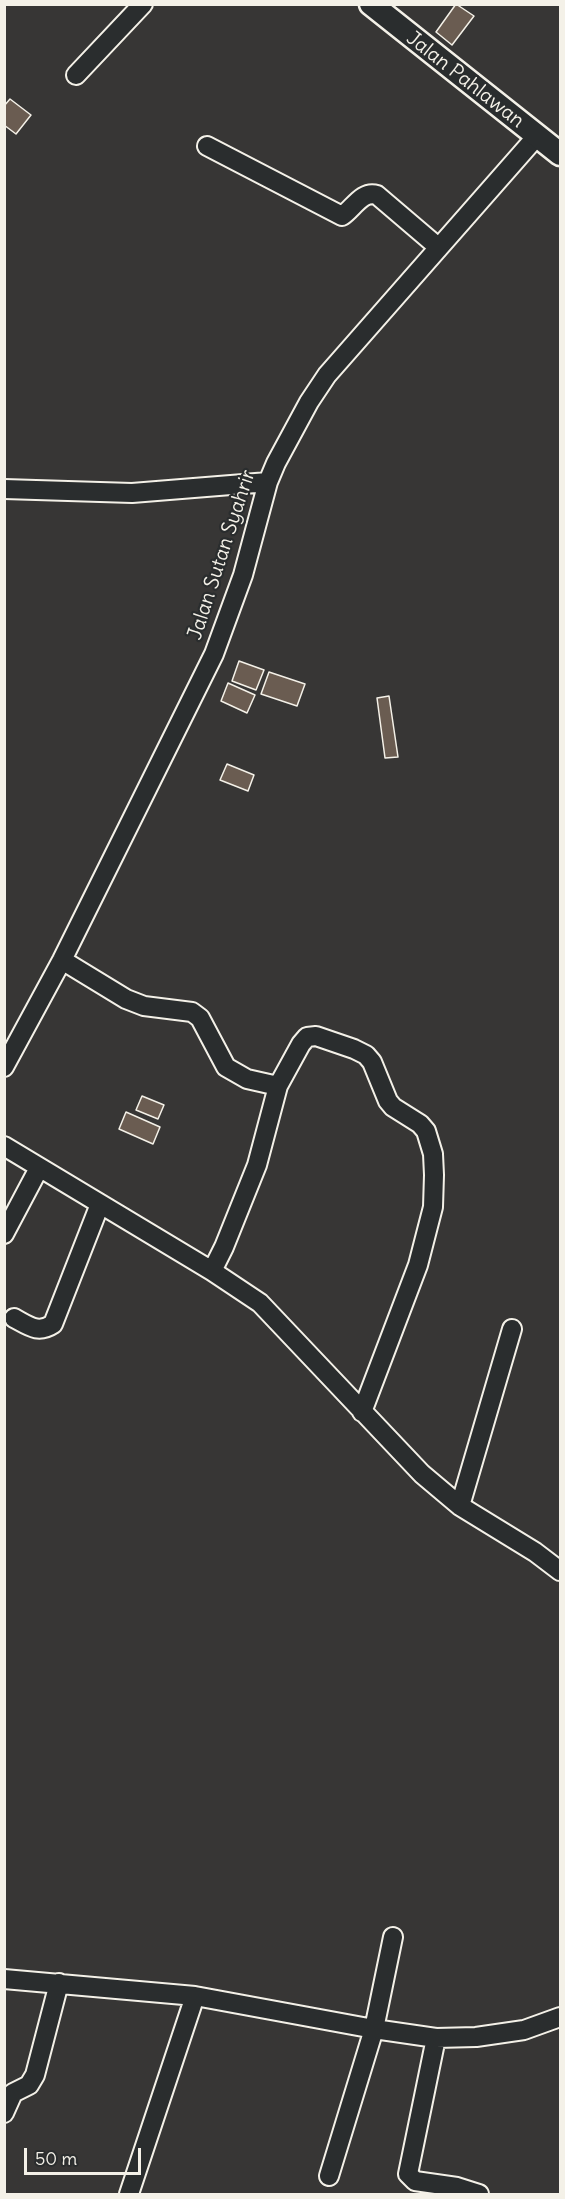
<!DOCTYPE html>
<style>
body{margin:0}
#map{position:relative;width:565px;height:2199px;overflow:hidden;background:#373635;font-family:Delius,sans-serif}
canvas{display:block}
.frame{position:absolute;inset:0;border:6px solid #f4f1e8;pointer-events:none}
.scale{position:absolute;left:24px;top:2148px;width:117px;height:27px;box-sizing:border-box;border:3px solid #f4f1e8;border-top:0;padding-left:8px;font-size:18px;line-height:21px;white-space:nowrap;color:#f4f1e8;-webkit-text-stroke:4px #2a2d2e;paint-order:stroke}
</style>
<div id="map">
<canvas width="565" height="2199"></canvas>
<div class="frame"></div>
<div class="scale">50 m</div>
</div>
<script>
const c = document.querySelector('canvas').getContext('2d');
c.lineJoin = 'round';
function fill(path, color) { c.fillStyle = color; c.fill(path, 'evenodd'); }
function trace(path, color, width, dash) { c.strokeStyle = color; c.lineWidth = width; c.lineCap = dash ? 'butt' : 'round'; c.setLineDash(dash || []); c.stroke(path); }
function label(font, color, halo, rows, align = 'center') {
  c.font = font + ' Delius,sans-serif'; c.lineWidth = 4.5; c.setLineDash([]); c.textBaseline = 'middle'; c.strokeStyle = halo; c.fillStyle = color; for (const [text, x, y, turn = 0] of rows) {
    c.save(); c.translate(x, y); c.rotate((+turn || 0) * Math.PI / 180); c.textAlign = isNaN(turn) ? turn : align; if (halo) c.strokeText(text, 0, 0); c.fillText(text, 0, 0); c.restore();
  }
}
const building = new Path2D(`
 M456,4L474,16L452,45L436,32Z
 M10,99L31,115L16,134L4,125V106Z
 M239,661L264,670L256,690L232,681Z
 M269,672L305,684L297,706L261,694Z
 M228,683L255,695L247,713L221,701Z
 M389,696L398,757L385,758L377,698Z
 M227,764L254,775L248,791L220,780Z
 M142,1096L164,1105L158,1119L136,1110Z
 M126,1112L160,1127L153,1144L119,1129Z`);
fill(building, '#6a5c51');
trace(building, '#f4f1e8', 1.5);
const minor = new Path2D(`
 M76,75L143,4
 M207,146L342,216C353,209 362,190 377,195L438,247
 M4,489L132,493L268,482
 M62,960L126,999L144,1006L192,1012L200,1018L226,1067L247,1079L278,1086
 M4,1067L62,960L214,654L243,575L268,482L276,463L309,402L327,375L537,136
 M4,1146L212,1271L260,1303L422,1474L460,1506L535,1552L560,1571
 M4,1234L39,1168
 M212,1271L224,1247L257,1165L278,1086L301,1044L307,1037L316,1036L354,1049L366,1055L372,1062L388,1101L393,1107L420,1124L426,1131L433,1154L434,1175L433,1207L418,1265L362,1412
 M14,1318C29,1326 38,1334 53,1324L100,1204
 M460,1506L512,1329
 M4,1979L195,1996L374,2029L436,2038L476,2037L524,2030L560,2017
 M436,2038L408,2174L415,2181L457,2187L479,2194
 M4,2113L13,2093L29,2085L35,2075L59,1983
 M329,2176L374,2029L393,1937
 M129,2194L195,1996`);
const major = new Path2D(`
 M371,4L560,154`);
trace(minor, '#f4f1e8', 22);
trace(major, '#f4f1e8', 27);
trace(minor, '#2a2d2e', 18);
trace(major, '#2a2d2e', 22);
label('20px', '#f4f1e8', '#2a2d2e', [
 ["Jalan Pahlawan",465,80,38],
 ["Jalan Sutan Syahrir",222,555,-72]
]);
</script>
